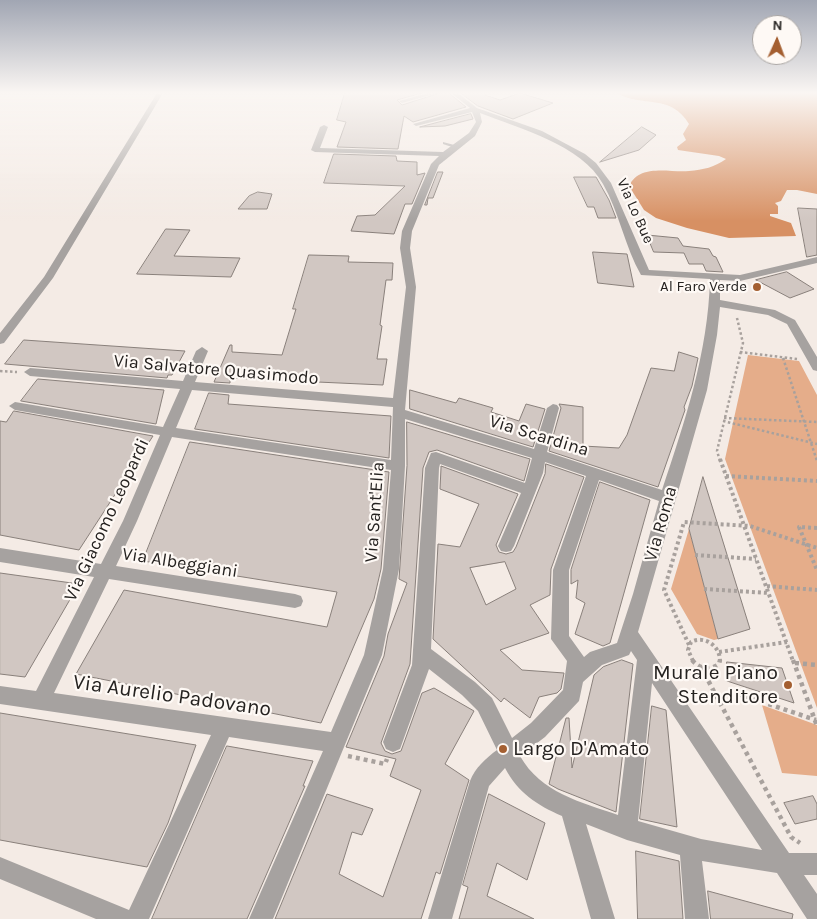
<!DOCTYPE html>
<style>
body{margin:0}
#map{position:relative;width:817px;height:919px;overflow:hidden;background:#f4ebe5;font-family:Karla,sans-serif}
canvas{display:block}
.north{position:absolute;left:752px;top:15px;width:50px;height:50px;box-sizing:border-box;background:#fef9f5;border:1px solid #a7a3a0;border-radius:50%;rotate:2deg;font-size:14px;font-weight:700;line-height:20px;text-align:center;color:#252220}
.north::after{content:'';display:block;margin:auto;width:18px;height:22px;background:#a45f31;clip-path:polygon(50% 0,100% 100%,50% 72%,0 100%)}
</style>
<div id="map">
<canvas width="817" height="919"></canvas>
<div class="north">N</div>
</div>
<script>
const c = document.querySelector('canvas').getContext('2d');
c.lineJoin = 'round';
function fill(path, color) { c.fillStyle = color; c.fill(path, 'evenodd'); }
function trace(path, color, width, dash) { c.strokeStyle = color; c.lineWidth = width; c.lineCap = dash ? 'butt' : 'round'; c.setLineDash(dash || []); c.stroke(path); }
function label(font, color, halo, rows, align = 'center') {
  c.font = font + ' Karla,sans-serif'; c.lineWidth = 4.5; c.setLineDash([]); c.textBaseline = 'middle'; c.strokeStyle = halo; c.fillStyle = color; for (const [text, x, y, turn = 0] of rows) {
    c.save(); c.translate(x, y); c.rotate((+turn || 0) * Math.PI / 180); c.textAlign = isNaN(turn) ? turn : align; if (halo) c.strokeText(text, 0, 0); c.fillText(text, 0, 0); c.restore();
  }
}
fill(new Path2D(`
 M748,355L799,361L817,395V708L725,459Z
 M689,529L718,639L714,640L697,634L671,589Z
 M762,705L817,725V776L782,773Z`), '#e5ad8a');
fill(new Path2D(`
 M616,93H817V194L797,190H787L781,201L775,203L778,206V214H770V216L791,223L796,236L729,238L687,228L656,218L644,210L629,186C640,163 670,173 689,171C703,170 715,167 726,159L719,156L678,150L677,147L686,140L683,134L689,124C671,93 642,108 616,93Z`), '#d79063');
const building = new Path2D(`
 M345,93H422L397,100L402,105L440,93H449L466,107L413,122L404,116L398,149L337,147L346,122L337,120Z
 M461,93H485V95L500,100L520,93L553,103L513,119L478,106Z
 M471,114L473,119L445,126L420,127Z
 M642,127L656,135L639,150L600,162Z
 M334,154L396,156L397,161L417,162V175L425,173L412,204H405L394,234L351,231L357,216L375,215L405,186L324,183Z
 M438,172H443L433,198H428L427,205H425Z
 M574,177H596L609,200L616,218H598L594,207H588Z
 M258,192L272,194L267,209H238L249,196Z
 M798,208L817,209V255L807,257Z
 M166,229L190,230L174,256L240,258L231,277L137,274Z
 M647,235L678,238L683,246L709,249L713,256L716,257L723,272L706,271L703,264H689L684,253L654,252Z
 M593,252L627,254L634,287L598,283Z
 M309,255L349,256L348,262L393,263L392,280H386L380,325L382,326L377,359H387L383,385L230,378V383L214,382L230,345H232V352L282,355L296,309H293Z
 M787,272L814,289L790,298L756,280Z
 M24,340L185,351L172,375H168L167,378L5,364Z
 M679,352L698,358L692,386L684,407L685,410L658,487L549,451L561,408L559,404L583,407V446L619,448L627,435L651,368L674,371Z
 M38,379L164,390L156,424L21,401Z
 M410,390L456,403L459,398L493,408L491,412L519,421L526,404L545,409L533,447L410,409Z
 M209,393L229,395L228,404L391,416L389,458L195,429Z
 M14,411L153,436L79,550L0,535V421L6,422Z
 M407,422L530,459L524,481L437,450L429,452L423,468L410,664L381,743L385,751L392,754L401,751L422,693L434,688L474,711L445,764L469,780L440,874L436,872L421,919H275L327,794L373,809L362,835L352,832L339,874L383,897L421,790L390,776L396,759L346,747L384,656L388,634L407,583L399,579L407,466Z
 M190,442L389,472L381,569L374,599L321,723L76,674L124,590L327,627L337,592L143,561Z
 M546,464L584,477L551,569L550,595L530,605L549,633L500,650L522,670L564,673L561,689L557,693L539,697L530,718L504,698L501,702L433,639L438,544L460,547L479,504L440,489L441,468V466L518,494L496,545L499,552L506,554L513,552L516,547L545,474ZM505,562L516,589L486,605L470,568Z
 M703,477L750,629L718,639L689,529Z
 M600,482L650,500L610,643L603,646L575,634L585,603L576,598L578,580L571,584V570Z
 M0,573L79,584L25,677L0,674Z
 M622,660L633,664L616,812L558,789L549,784L566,718H569L572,768L594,675L603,667Z
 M727,662L782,668L794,703L727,681Z
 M652,706L666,710L677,827L640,819Z
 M0,713L196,745L168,823L147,867L0,840Z
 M227,746L313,761L303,786H305L247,919H152Z
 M489,794L545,823L527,880L497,863L487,896L534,919H459L468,887L463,885Z
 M813,796L817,804V819L795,824L784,803Z
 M636,851L679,861L683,919H638Z
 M708,891L793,914L792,919H711Z`);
fill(building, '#d1c7c2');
trace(building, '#89807b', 1);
trace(new Path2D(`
 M740,352L797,359
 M783,358L817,461
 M0,371L17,372
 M724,418L817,422
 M723,421L817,444
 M720,461L717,451L743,343L737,318`), '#a8a19d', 2.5, [2.5, 2.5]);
trace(new Path2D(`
 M720,459L793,661
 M726,476L817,481
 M817,528L799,527L817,570
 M695,555L756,559
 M767,586L817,590
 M704,589L769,593
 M689,645L664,590L684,522L750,526L817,548
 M719,652L787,642
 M693,661L688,650L691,642C705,635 720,646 720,661`), '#a8a19d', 4, [3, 3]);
trace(new Path2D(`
 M692,660C700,669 709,671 719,664L720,660
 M793,660L817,726
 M795,663L817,665
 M701,667L791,837L800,843
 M738,694L816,720
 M348,756L385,764L387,759`), '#a8a19d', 4.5, [4, 4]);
fill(new Path2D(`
 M443,142L458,146L455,148L443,144Z`), '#a6a2a0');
fill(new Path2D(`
 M428,93H438L402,103L399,101Z
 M451,93H458L477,108L542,131L585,154L596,163L611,183L649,270L740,275L817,257V263L740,281L720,280V300L775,310L795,320L817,357V371L813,370L787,324L768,315L720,307L717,335L707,390L638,632L789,853H817V875H804L817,894V919H807L777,873L702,861L709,919H685L680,855L627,840L586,824L615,919H591L562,816C537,805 518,793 505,768L489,786L452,919H428L470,781C475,768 486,758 497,750L478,711L462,695L429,669L400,749L393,752L386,749L383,742L412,665L425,468L431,453L436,452L525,483L532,458L405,419V466L399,569L382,655L273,919H249L323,751L229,737L149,919H96L0,879V857L129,910L211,735L0,704V686L36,691L94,577L0,562V548L101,564L123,521L160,435L15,410L9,406L15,402L163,427L180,389L30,376L24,372L30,368L183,381L196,351L202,347L208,351L195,382L393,398L406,287L400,248L402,231L431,164L439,156L315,152L311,150L320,127L324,125L328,127L320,148L443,152L469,133L476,122L472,112L416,126L413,124L470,108ZM480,113C518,128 582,145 603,184C619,212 625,247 641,275L710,279C708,353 685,421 662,490L547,452L559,408L557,405L553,404L547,408L534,449L405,410L416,287L410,248L412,231L439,165L475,136L482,122ZM192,390L393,407L391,460L176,428ZM172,437L391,470L383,569L364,655L331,732L54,693L109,579L295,608L301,606L303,601L301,596L295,594L116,566L137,521ZM545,462L586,476L553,570L551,639L567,661L563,690L531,723L512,738L492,698L475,682L431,649L439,468L440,464L521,493L498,546L501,551L506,552L511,551L514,546L543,473ZM599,480L659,501L633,594L617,643L590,652L584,657L569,636V570ZM631,651L637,660L618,815C581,802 541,793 520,756L545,737L579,701L583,682L602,665L629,655ZM652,683L762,850L701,839L638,821Z`), '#a6a2a0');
fill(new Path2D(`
 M157,93H163L53,278L4,343L0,344V333L44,277Z`), '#a6a2a0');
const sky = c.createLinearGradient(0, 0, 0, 221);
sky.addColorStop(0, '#a1a6b3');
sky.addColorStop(0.42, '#faf6f3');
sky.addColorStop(1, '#faf6f300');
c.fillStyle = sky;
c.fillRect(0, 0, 817, 221);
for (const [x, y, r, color] of [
 [757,287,5,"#a45f31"],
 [788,685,5,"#a45f31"],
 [503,749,5,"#a45f31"]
]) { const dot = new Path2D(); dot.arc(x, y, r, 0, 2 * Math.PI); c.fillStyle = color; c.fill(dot); trace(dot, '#fef9f5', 2); }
label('15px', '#252220', '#fef9f5', [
 ["Via Lo Bue",635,211,66]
]);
label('15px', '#252220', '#fef9f5', [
 ["Al Faro Verde",747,287]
], 'right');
label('18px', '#252220', '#fef9f5', [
 ["Via Salvatore Quasimodo",216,370,5],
 ["Via Scardina",539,436,17],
 ["Via Sant'Elia",375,512,-86],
 ["Via Giacomo Leopardi",107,520,-65],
 ["Via Roma",661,524,-74],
 ["Via Albeggiani",180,563,9]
]);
label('21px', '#252220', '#fef9f5', [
 ["Murale Piano",778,673],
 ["Stenditore",778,697],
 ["Largo D'Amato",513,749,"left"]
], 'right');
label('21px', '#252220', '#fef9f5', [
 ["Via Aurelio Padovano",172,696,8]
]);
</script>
